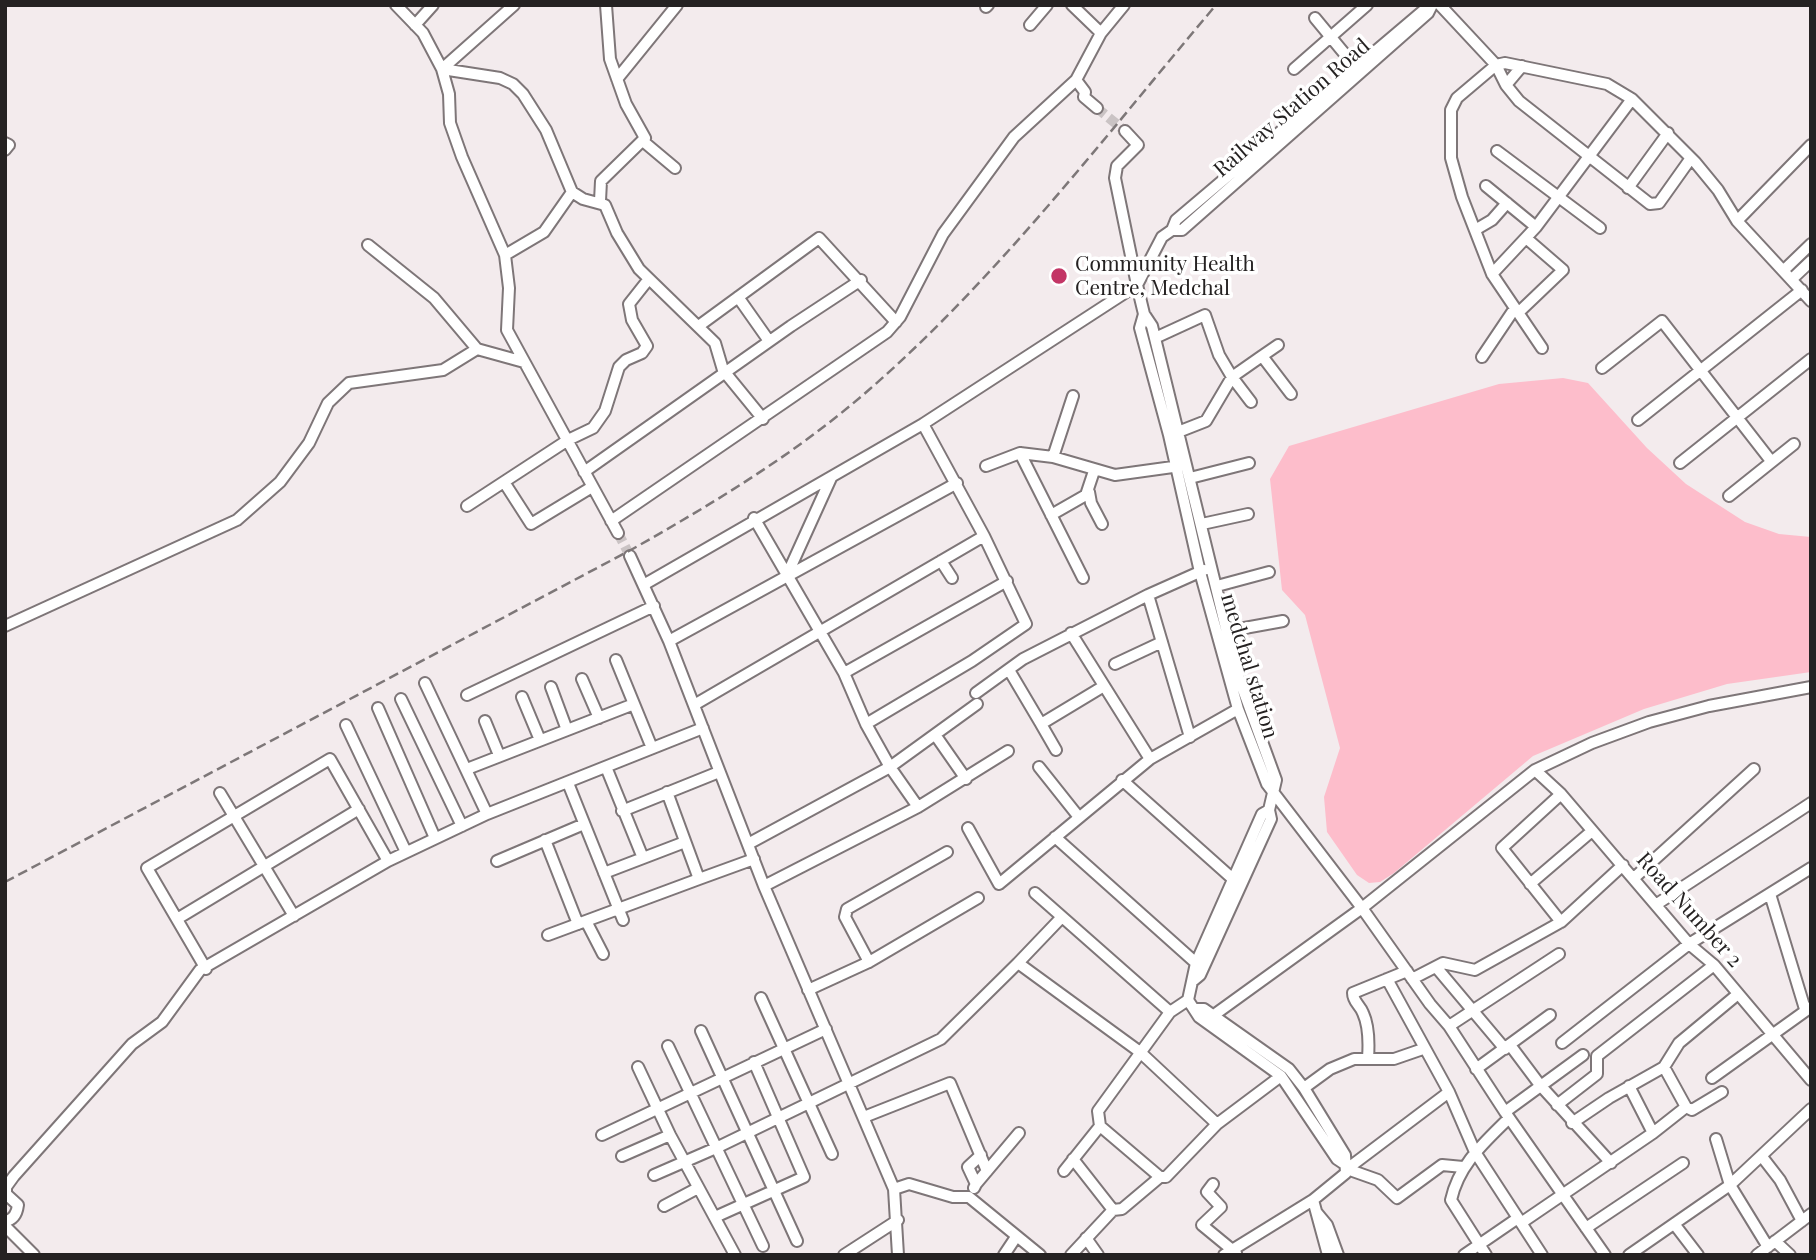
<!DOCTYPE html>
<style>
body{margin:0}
#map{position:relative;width:1816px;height:1260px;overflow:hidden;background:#f3ebed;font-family:"Playfair Display",serif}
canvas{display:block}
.frame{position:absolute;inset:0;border:7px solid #252222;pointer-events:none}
</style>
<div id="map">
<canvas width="1816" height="1260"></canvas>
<div class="frame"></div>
</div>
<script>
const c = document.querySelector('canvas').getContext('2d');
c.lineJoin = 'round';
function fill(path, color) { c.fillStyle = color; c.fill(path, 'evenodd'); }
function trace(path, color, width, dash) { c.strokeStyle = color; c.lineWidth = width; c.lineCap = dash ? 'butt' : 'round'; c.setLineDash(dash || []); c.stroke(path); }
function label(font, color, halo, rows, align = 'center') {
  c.font = font + ' "Playfair Display",serif'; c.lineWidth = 7; c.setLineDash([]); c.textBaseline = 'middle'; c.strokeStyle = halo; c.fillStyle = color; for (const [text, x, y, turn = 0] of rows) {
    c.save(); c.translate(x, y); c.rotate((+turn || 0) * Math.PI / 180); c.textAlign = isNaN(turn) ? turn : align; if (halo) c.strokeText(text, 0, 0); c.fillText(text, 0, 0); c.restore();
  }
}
fill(new Path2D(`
 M1563,378L1588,383L1647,448L1686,484L1745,522L1779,534L1811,537V672L1727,684L1644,709L1533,756L1394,873L1380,882L1369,883L1357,875L1327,832L1324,797L1340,748L1305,615L1282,590L1270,479L1289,446L1499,384Z`), '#fdbdcb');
trace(new Path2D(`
 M1097,108L1125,131
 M618,533L630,556`), '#cac3c4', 10, [10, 5]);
const minor = new Path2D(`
 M396,5L423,33L442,69L449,94L450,123L462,157L505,255L509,288L507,330L618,533
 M1072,5L1101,33
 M1430,5L1176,220L1172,230H1182L1428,13L1432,5
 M1440,5L1496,65L1506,85
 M986,7L988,5
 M1315,18L1358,70
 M415,25L433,5
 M1030,25L1047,5
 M1522,66L1506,85L1519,101L1650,204L1659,203L1691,158
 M442,69L500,78L513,84L523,94L546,130L572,192L583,199L605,205L617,233L639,269L715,343L723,370L763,419
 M442,69L514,5
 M1294,69L1367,5
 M617,79L677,5
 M1076,80L1085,92L1084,97L1097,108
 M644,142L675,168
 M5,143L9,145L5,150
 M1497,151L1600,228
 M1486,186L1536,227
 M1628,188L1668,133
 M600,201L601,181L645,138L626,104L610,59L606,5
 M1737,221L1811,145
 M1172,230L1162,237L1137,285L1144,314L1152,326L1237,673L1276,780L1269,810L1271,819L1200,975L1194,980
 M1475,230L1492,220L1507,203
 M368,245L434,298L477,349L524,362
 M505,255L544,232L572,192
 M1784,270L1811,244
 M1492,274L1536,227L1632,99
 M1792,279L1811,261
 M738,297L769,341
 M1518,313L1563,270L1526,238
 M1144,314L1140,328L1169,435L1200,572L1238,709L1267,784L1362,908L1430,1004L1449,1026L1505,1112L1605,1255
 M700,325L819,238L896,322
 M1155,338L1205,315L1219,355L1232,377L1262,356L1291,394
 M1542,348L1492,274L1462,197L1451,158V110L1457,98L1496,65L1505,63L1607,84L1632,99L1695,162L1718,190L1737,221L1811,301
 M1262,356L1278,345
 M1482,357L1515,308
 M1602,368L1662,321L1771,461
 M1638,420L1802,290
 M1178,432L1206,421L1232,377L1251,402
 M1020,453L1083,578
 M1053,457L1073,396
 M1680,463L1811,359
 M986,466L1020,453L1053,457L1115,475L1180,466
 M584,472L791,326L861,280
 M1190,478L1249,463
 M504,482L531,524L592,487
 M1089,492L1091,503L1102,524
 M1729,496L1794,444
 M467,506L568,440L593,428L605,411L619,367L626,360L642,353L647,346L632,320L629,304L648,280
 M1051,515L1086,495L1094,471
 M754,518L844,673L866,724L890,767L918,807
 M611,521L887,332L900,317L943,234L1014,137L1076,80L1101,33L1124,5
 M1202,524L1248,514
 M630,556L669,641L764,886L894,1189L898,1255
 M941,561L952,578
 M787,575L831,478
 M645,584L923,424L1137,285L1115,178L1117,166L1138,145L1125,131
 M1217,586L1269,572
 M1148,595L1190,737
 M5,626L237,520L280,482L309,443L328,403L349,383L443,370L477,349
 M1228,631L1283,621
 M1071,633L1150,759
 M669,641L957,483
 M616,660L652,748
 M1115,664L1162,642
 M1009,670L1041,724
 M844,673L1007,581
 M582,679L599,718
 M425,683L487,814
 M551,687L567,730
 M976,693L1023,659L1148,595L1204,570
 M467,695L654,606
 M522,697L540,740
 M401,699L462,826
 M694,705L984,536L923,424
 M378,708L435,838
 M485,721L499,755
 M866,724L972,661L1026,624L984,536
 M346,725L406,852
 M936,736L966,779
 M1056,750L1041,724L1104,686
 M606,767L643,858
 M1039,767L1078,816
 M467,769L634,704
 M1535,770L1561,794L1689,944L1714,965L1811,1080
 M1122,780L1234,880
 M568,783L623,920
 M667,792L699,879L754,859
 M220,793L294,916
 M1269,810L1262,814L1196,963L1188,1000L1199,1017L1281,1076L1337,1159L1343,1163
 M622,811L719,772
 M968,828L999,884L1150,759L1238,709
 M1055,837L1196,963
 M545,840L578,924
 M748,844L890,767L977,704
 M497,861L584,824
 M604,873L685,842
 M1634,878L1754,769
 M1530,884L1592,831
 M764,886L918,807L1008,751
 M1035,893L1170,1012L1188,1000
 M1770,894L1805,1009
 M1657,904L1811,803
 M1061,918L1018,963L1140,1052L1217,1124
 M177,919L359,809
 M586,921L603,954
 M1561,922L1502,848L1561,794
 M548,935L699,879
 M869,962L845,917L847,909L947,852
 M1436,967L1505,1049
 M206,969L147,868L330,759L388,861
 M1387,979L1449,1092L1475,1152L1542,1255
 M1412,979L1443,963L1475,970L1561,922L1623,865
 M808,990L869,962L978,898
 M761,998L832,1154
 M1195,1009H1204L1289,1069L1304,1088L1345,1155L1346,1173L1313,1200L1328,1255
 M1214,1015L1362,908L1535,770L1592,743L1649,722L1709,706L1811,687
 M1449,1026L1559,954
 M701,1031L797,1241
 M1562,1043L1689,944L1811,868
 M1510,1045L1540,1085L1611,1163
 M668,1046L763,1246
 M1368,1058C1369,1044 1369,1026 1363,1013C1360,1005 1353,1002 1353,993L1407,971
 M638,1067L670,1135L735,1255
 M1664,1067L1686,1107
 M1476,1069L1550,1015
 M1712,1078L1811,1007
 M1629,1086L1653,1133L1686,1107L1692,1110L1722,1092
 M1304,1088L1330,1069L1354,1059H1394L1423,1049
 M1557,1105L1597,1074V1056L1714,965
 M1505,1112L1583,1055
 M864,1117L950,1083L987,1171
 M1572,1123L1609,1098L1664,1067L1679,1043L1738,994
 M1100,1126L1160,1177
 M602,1135L826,1029
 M1716,1139L1730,1185L1768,1247
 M622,1156L670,1135
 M1763,1158L1780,1180L1802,1221
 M1073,1159L1113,1210
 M1347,1169L1378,1180L1397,1198L1442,1165L1463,1167
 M1347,1169L1449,1092
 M1064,1171L1100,1126L1098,1111L1170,1012
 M654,1175L716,1148L941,1039L1018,963
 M976,1184L1019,1133
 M1213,1184L1207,1192L1221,1207L1202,1225L1236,1253
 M974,1188L976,1184L968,1167L981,1155
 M894,1189L909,1184L953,1197H969L1040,1255
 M664,1206L698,1188
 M1317,1213L1327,1225L1338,1255
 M715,1217L804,1177L754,1062
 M5,1221C14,1220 17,1213 18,1205L6,1194V1187L14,1176L132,1044L162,1022L200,970L388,861L487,814L703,728
 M1521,1223L1653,1133
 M1675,1225L1698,1255
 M5,1226L34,1255
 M1586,1228L1683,1163
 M1086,1238L1098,1255
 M1775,1241L1790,1255
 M844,1255L898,1220
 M1004,1255L1016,1237
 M1071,1255L1113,1210L1122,1209L1160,1177H1166L1217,1124L1281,1076
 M1224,1255L1313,1200
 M1464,1255L1518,1218
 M1486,1255L1451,1200C1459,1164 1484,1143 1509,1118
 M1629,1255L1730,1185L1811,1109
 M1757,1255L1811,1214`);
trace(minor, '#7e7678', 14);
trace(minor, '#fff', 10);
trace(new Path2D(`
 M5,882L629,551C714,503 797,453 871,388C1000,275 1105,136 1216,5`), '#7d7778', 2.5, [10, 5]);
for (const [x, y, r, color] of [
 [1059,276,9,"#c33666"]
]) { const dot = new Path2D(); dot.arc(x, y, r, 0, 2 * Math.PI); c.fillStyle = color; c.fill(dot); trace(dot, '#fff', 2.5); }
label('21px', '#252222', '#fff', [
 ["Railway Station Road",1292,108,-41],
 ["medchal station",1249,666,73],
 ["Road Number 2",1689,910,48]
]);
label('21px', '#252222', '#fff', [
 ["Community Health",1075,264],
 ["Centre, Medchal",1075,288]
], 'left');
</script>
